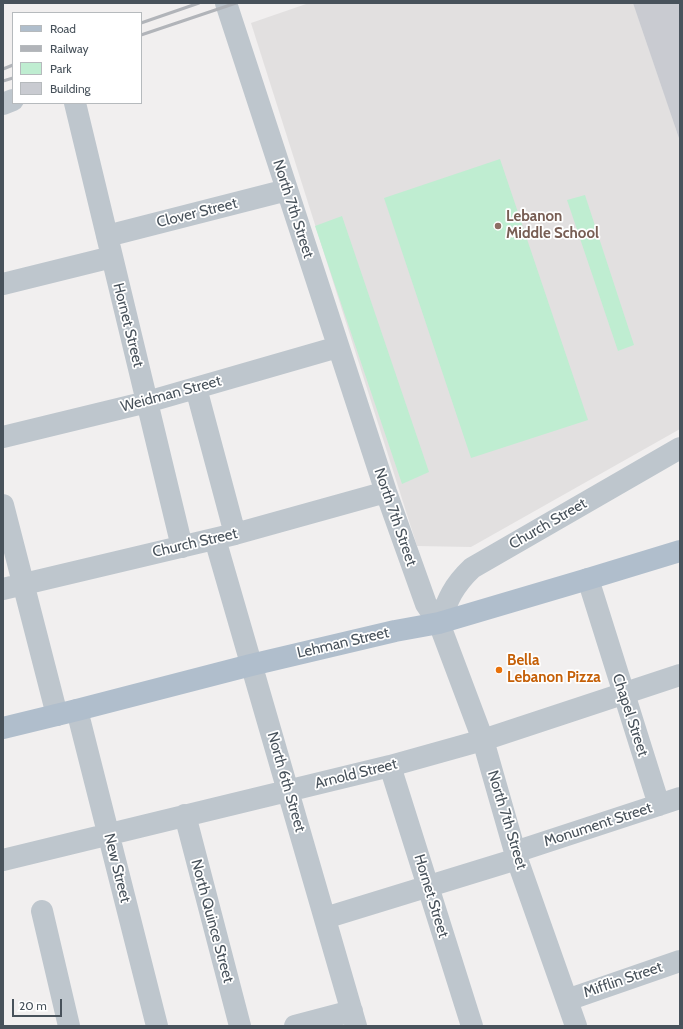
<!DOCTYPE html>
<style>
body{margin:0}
#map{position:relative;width:683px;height:1029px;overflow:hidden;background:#f1efef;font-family:Cabin,sans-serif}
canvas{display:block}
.frame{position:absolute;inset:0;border:4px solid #48525b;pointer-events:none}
.legend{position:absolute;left:12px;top:12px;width:130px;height:92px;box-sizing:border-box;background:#fff;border:1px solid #b6babd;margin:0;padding:5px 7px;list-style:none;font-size:12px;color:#48525b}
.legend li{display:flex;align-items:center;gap:8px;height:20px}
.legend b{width:20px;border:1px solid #b6babd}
.scale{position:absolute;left:12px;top:999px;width:50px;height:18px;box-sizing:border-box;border:2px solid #48525b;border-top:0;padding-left:5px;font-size:12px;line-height:14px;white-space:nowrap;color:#48525b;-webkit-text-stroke:3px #fff;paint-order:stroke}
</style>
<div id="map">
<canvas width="683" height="1029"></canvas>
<div class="frame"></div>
<ul class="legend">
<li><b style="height:5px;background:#b0becc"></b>Road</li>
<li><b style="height:5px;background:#b1b4b9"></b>Railway</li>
<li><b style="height:11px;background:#bfedd1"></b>Park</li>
<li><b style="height:11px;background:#c9cbd1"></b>Building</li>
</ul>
<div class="scale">20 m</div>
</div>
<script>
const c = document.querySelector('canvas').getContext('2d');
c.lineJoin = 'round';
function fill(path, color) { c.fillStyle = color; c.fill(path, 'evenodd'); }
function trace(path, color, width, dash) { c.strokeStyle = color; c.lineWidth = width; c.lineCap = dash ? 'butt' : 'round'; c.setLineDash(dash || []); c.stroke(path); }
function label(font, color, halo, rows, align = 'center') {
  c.font = font + ' Cabin,sans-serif'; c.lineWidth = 3.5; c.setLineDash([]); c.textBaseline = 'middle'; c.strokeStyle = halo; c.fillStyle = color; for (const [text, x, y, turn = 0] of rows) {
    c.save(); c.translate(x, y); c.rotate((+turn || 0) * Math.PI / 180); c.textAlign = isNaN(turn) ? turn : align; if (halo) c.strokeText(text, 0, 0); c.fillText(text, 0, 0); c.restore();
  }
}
fill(new Path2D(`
 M309,3H680V429L471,547L417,546L251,23Z`), '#e2e0e0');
fill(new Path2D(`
 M500,159L588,420L471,458L384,198Z
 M585,195L634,345L618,351L567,200Z
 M342,216L429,472L402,484L315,226Z`), '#bfedd1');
fill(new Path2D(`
 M633,3H680V141Z`), '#c9cbd1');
trace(new Path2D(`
 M226,3L386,492L426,604L439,623L483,740L517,859L576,1026
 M75,103L182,547
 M3,104L13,100
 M107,236L287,190
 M3,284L112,257
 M196,388L235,534
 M3,437L147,402L338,347
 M3,505L57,715
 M215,539L356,1026
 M588,579L659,805
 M3,589L235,534L386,492
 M439,623C448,599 453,586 472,568L680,448
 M77,710L157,1026
 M390,766L472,1026
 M185,815L240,1026
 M515,852L680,798
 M3,860L390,766L483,740L680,675
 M42,911L69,1026
 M325,918L517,859
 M567,1000L680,961
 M295,1026L352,1011`), '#bec6cd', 22);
trace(new Path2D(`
 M3,728L77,710L251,665L395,631L439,623L588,579L680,551`), '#b0becc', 22);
trace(new Path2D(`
 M141,23L199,3
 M141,35L236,3
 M3,69L13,65
 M3,81L13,78`), '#b1b4b9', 3);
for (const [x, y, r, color] of [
 [498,226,4,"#8d6e63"],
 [499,670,4,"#e8710a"]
]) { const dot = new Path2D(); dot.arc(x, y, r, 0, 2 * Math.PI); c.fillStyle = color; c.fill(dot); trace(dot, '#fff', 1.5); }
label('15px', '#48525b', '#fff', [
 ["North 7th Street",293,209,72],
 ["Clover Street",197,213,-14],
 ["Hornet Street",128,325,76],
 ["Weidman Street",171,394,-15],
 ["North 7th Street",395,517,71],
 ["Church Street",548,524,-30],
 ["Church Street",195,543,-13],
 ["Lehman Street",343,643,-13],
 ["Chapel Street",630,715,72],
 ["Arnold Street",356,774,-14],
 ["North 6th Street",286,782,74],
 ["North 7th Street",507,820,73],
 ["Monument Street",598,825,-18],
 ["New Street",117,868,76],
 ["Hornet Street",431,896,73],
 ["North Quince Street",212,921,75],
 ["Mifflin Street",623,980,-19]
]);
label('bold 15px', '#785e54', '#fff', [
 ["Lebanon",506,217],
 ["Middle School",506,234]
], 'left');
label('bold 15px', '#c56008', '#fff', [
 ["Bella",507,661],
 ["Lebanon Pizza",507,678]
], 'left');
</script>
